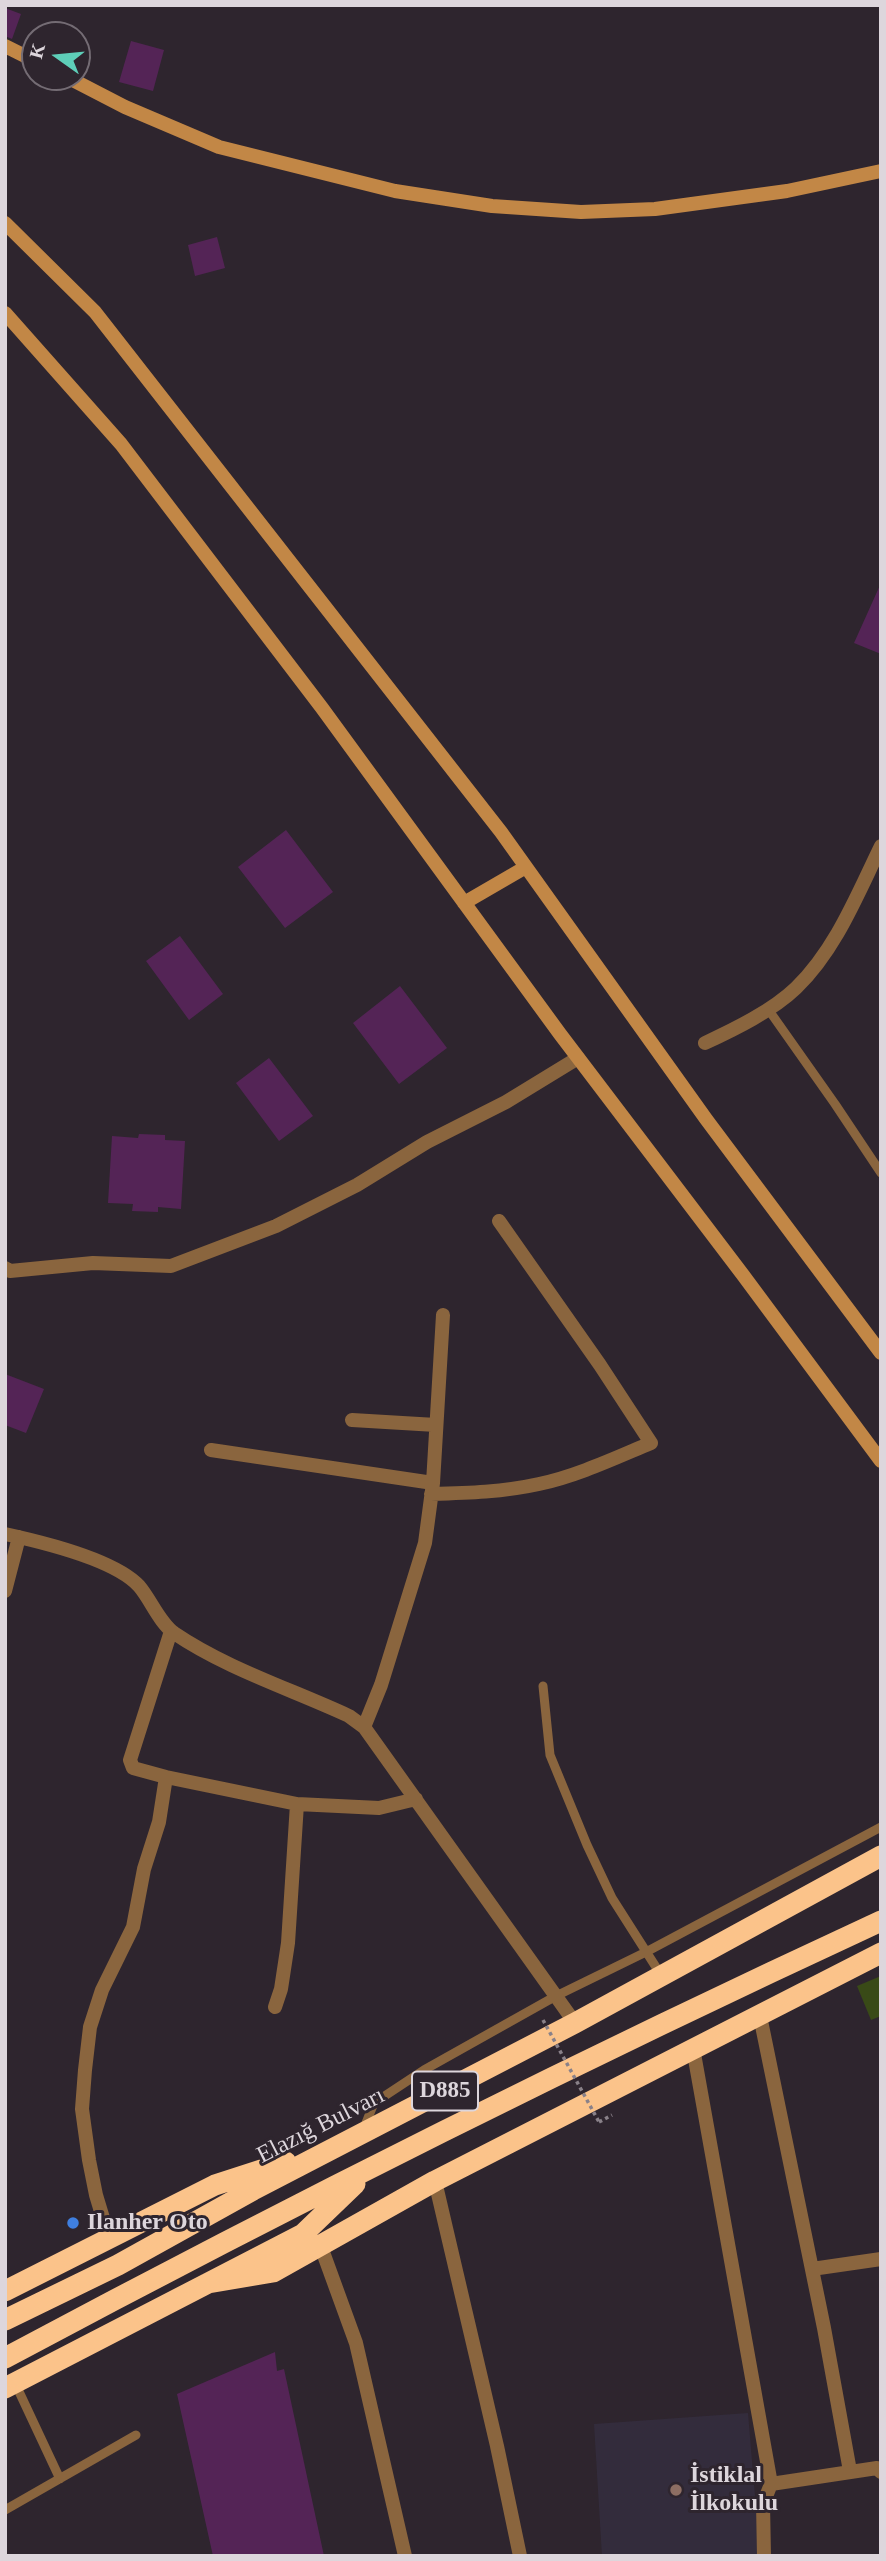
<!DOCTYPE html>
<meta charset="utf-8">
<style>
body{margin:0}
#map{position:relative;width:886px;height:2561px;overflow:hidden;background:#2e252e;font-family:Georgia,serif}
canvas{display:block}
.frame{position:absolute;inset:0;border:7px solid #ddd6dc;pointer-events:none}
.north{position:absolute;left:21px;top:21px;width:70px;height:70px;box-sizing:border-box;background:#2e252e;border:2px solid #746c74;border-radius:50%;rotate:285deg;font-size:19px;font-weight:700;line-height:28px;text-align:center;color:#ddd6dc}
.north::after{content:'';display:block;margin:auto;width:24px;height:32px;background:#5eceb8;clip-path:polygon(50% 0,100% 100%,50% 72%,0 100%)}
</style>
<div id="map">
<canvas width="886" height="2561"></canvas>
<div class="frame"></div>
<div class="north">K</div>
</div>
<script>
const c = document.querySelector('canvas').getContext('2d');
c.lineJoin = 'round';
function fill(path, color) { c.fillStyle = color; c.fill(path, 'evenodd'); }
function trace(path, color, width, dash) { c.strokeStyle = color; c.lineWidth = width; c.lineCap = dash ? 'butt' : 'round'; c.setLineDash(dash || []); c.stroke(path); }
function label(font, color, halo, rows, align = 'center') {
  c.font = font + ' Georgia,serif'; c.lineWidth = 6; c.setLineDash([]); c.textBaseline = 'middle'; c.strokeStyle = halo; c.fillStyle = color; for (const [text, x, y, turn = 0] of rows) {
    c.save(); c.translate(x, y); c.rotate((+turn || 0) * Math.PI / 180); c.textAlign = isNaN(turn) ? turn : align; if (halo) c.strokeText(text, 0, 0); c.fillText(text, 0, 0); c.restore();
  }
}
fill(new Path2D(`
 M748,2413L760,2556H602L594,2424Z`), '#332c3c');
fill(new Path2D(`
 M881,1976V2016L871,2020L857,1986Z`), '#394a17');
fill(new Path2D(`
 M5,8L21,14L12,39L5,36Z
 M131,41L164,50L153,91L119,82Z
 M217,237L225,268L195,276L188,245Z
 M881,583V654L854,643Z
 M286,830L333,892L285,928L238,867Z
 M180,936L223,994L189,1020L146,961Z
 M400,986L447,1048L399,1084L353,1023Z
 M269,1058L313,1116L279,1141L236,1083Z
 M139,1134L165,1135V1140L185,1141L181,1209L158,1207V1212L132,1211L133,1204L108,1203L112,1136L138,1138Z
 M5,1374L44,1389L26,1433L5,1425Z
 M275,2352L277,2371L284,2369L324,2556H213L177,2394Z`), '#542456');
trace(new Path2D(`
 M599,2122L612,2115`), '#898189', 3.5, [3.5, 3.5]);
trace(new Path2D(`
 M768,1009L835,1104L881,1173
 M543,1686L550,1755L587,1845L612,1898L661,1975
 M364,2128L374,2103L424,2070L556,1996L646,1952L881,1827
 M15,2383L60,2479
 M5,2510L136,2435`), '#8a653e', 9);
trace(new Path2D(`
 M705,1043C735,1029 772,1011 796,988C836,949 857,895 881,846
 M5,1268L10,1271L93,1263L171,1266L276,1226L357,1185L427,1142L506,1102L578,1058
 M352,1420L436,1425
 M211,1450L433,1483
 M431,1494C468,1493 503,1492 539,1484C577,1476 615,1458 651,1443L600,1365L499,1221
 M5,1534C42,1542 114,1559 139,1586C151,1600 159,1622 174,1633C227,1669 291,1689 349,1716L364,1727L575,2023
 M5,1591L19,1537
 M171,1631L130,1760L133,1768L166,1777L297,1804L379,1808L416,1799
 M364,1727L381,1685L425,1543L433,1483L443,1315
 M275,2007L281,1989L288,1943L297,1804
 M760,2016L824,2328L850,2471
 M693,2048L771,2484L877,2468L881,2472
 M435,2181L497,2446L520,2556
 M109,2238L96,2195L89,2160L82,2109L85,2070L90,2027L102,1990L133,1927L144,1869L159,1822L166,1777
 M320,2244L356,2343L405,2556
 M812,2269L881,2259
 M764,2556L763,2504L771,2484`), '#8a653e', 14);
trace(new Path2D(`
 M5,46L35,61
 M67,77L125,107L219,147L395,191L492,206L581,212L655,209L787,191L881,171
 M5,223L95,312L501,832L706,1119L881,1353
 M5,313L121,444L322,708L560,1034L743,1275L881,1461
 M464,903L526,867`), '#c28746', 14);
trace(new Path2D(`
 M208,2283L273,2272L435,2181L881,1953
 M5,2291L215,2185L286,2162
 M5,2320L118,2265L253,2190L575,2023L881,1856
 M5,2358C293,2204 585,2058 881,1921
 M5,2388L303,2234L355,2184`), '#fbc38a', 21);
trace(new Path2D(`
 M543,2020L599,2122`), '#898189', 3.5, [3.5, 3.5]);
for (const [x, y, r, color] of [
 [73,2223,7,"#3f7fe0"],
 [676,2490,7,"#8d6e63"]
]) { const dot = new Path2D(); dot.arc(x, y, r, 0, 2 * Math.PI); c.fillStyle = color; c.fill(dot); trace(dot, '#2e252e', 2.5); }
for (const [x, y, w] of [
 [445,2091,66]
]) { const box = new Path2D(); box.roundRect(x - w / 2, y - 19.5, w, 39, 5); c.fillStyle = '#2e252e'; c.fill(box); trace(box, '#ddd6dc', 2); }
label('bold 23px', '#ddd6dc', null, [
 ["D885",445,2091]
]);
label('24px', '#ddd6dc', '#2e252e', [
 ["Elazığ Bulvarı",321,2126,-27]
]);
label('bold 24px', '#ddd6dc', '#2e252e', [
 ["Ilanher Oto",87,2223],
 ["İstiklal",690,2476],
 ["İlkokulu",690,2504]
], 'left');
</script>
